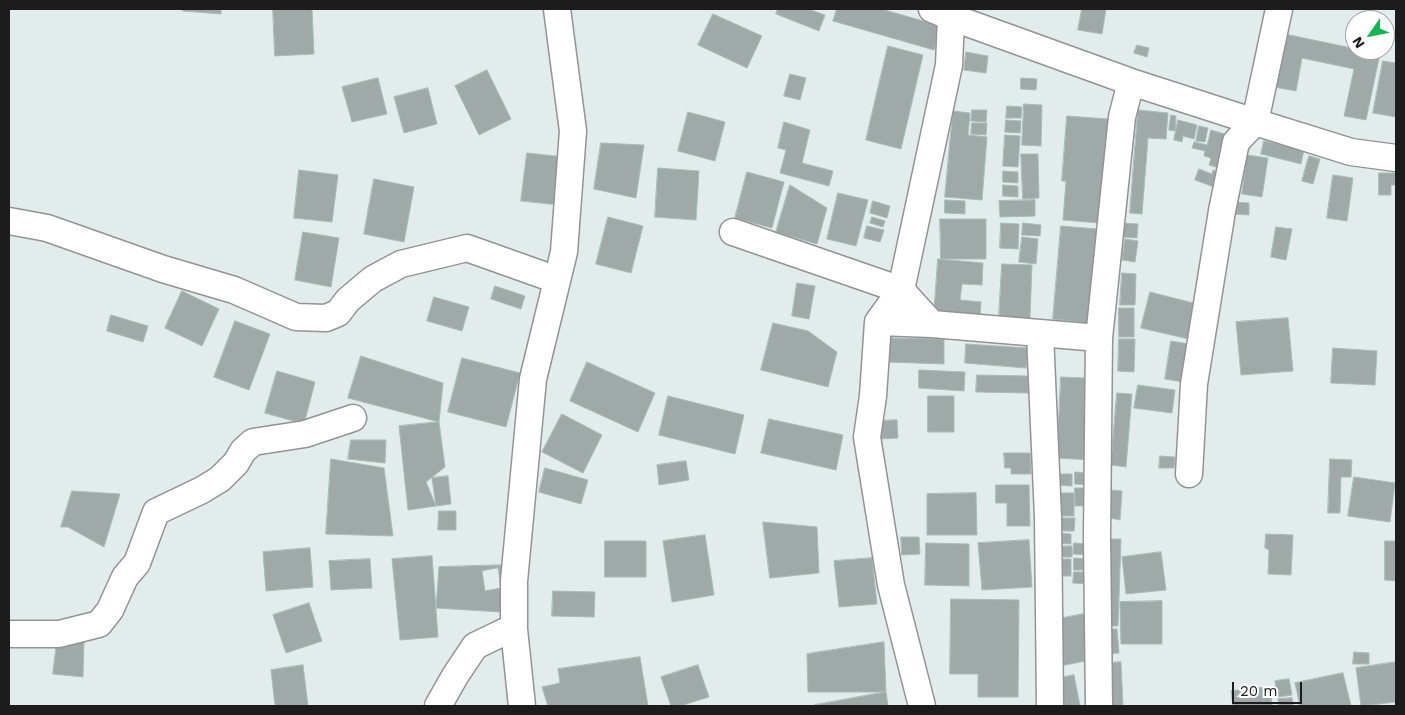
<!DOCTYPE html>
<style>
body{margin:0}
#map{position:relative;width:1405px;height:715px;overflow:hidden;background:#e3ecec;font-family:"Work Sans",sans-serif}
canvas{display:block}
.frame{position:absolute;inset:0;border:10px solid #1c1c1c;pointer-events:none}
.north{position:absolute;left:1345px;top:10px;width:50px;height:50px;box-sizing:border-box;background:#fff;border:1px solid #a4a4a4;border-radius:50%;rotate:237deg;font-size:14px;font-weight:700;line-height:20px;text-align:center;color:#1c1c1c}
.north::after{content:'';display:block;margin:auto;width:18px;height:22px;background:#15b452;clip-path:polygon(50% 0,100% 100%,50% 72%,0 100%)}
.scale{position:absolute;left:1232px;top:682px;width:70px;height:22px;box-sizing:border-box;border:2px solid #1c1c1c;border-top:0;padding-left:6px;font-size:15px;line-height:18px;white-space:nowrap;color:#1c1c1c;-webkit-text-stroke:4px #fff;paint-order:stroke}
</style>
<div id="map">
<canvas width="1405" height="715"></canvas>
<div class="frame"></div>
<div class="north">N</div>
<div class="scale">20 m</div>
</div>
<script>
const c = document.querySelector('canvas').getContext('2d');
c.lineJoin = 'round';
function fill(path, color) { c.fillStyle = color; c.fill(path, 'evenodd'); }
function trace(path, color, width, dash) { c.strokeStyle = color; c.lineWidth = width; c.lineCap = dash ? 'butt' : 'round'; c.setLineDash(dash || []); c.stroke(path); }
const building = new Path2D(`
 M183,9H221V14L183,11Z
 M273,9H312L314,54L275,56Z
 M778,9H808L825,15L819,31L776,14Z
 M837,9H881L941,26L934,50L833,21Z
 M1082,9H1106L1102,34L1078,30Z
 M713,14L762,36L747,68L698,45Z
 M1280,33L1380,54L1366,120L1344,116L1354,69L1302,58L1296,91L1269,86Z
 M1137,45L1149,48L1147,57L1134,53Z
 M888,46L923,55L901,149L866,140Z
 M966,52L988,56L986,73L964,70Z
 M1383,61L1396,63V117L1373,113Z
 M487,70L511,119L479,135L455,86Z
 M790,74L806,78L800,100L784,96Z
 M378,78L387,114L352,122L342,87Z
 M1021,78L1037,79L1036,90L1021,89Z
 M428,88L437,124L404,133L394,97Z
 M1024,104L1042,105L1041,146L1022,145Z
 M1007,106L1022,107L1021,118H1006Z
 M972,110H987L986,122L971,121Z
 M1138,110L1168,113L1166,139L1148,138L1142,214L1130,213Z
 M953,111L970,113L968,135L987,137L982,200L945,197Z
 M688,112L725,122L715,161L678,151Z
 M1171,115L1176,116L1175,131L1169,130Z
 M1067,116L1108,119L1099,223L1063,220L1066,181H1062Z
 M1006,120L1021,121L1020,133L1005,132Z
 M1178,120L1197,125L1194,139L1183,136L1182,142L1174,140Z
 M784,122L810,130L802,163L833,171L829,186L780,173L786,150L778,148Z
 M972,123H987L986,135L971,134Z
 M1199,126L1208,128L1205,142L1196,141Z
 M1211,130L1228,135L1219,168L1209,165L1211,158L1204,156L1205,151L1192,148L1194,142L1207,145Z
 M1005,135L1020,136L1018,167L1003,166Z
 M1264,141L1304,150L1301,164L1261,154Z
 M601,143L644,145L636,198L594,189Z
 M527,153L565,157L559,205L521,201Z
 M1021,154H1038L1039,198L1023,199Z
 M1247,155L1268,158L1262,197L1242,194Z
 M1309,156L1320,159L1313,184L1302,181Z
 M658,168L699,171L696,220L655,217Z
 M1199,169L1212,174L1213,170L1219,172L1214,187L1195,180Z
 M299,170L338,175L332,222L294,218Z
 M1003,171L1018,172V183L1003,182Z
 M747,172L784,182L772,228L735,218Z
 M1379,173H1396V185H1391V195H1379Z
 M1333,175L1353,178L1347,221L1327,218Z
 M374,179L414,187L404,242L364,234Z
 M790,185L827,208L817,244L776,232Z
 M1003,185L1018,186V197L1003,196Z
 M838,193L868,200L856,246L827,239Z
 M945,200L965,201V214L945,213Z
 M1035,200V216L1000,217L999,201Z
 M873,201L890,206L887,218L870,213Z
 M1230,202L1249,203V215L1229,214Z
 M608,217L643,226L631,273L596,264Z
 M872,217L885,221L883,227L870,223Z
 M940,219H986V259H941Z
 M1001,223L1019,224L1018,249L1000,248Z
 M1023,223L1041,225L1040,236L1022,235Z
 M1122,223L1138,224L1137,238L1121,237Z
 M867,226L884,230L880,242L864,238Z
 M1061,226L1097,229L1088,323L1053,319Z
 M1276,227L1292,229L1286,260L1271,257Z
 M303,232L339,238L331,287L295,280Z
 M1022,237L1038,239L1036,264L1019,262Z
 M1125,239L1138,241L1135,262L1122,260Z
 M938,259L983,263L982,285L962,284L960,300L981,302L980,318L934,315Z
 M1002,264L1032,265L1030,318L999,317Z
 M1122,273L1136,274L1135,305H1120Z
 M797,283L815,286L809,319L792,316Z
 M495,286L525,296L521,309L491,299Z
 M182,291L219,309L202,346L165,328Z
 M1150,292L1197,304L1189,339L1141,328Z
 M434,297L469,307L462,331L427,321Z
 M1119,308H1134V337H1119Z
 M111,315L148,326L143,342L107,331Z
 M1288,318L1293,371L1241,375L1236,322Z
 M235,321L270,334L249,390L214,377Z
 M773,323L808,331L837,352L828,387L761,370Z
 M888,338L944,339V364L887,362Z
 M1119,339H1135L1134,372L1118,371Z
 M1171,341L1189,344L1183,382L1165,379Z
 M966,344L1028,348L1026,368L965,363Z
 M1333,348L1377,351L1375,385L1331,383Z
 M361,356L443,383L439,422L348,398Z
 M462,358L520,373L506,427L448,412Z
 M587,362L655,393L638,432L570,401Z
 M919,370L965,372L964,391L919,388Z
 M277,371L315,382L304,424L265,413Z
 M977,375L1028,376V393L976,392Z
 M1061,377L1085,378L1084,413H1092L1090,460L1057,458Z
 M1138,385L1175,390L1172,413L1134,408Z
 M1117,393L1132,394L1126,467L1111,465Z
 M668,396L744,415L735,454L659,435Z
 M928,396H954V432H928Z
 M562,414L602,435L583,473L542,452Z
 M769,419L843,435L836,470L761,453Z
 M897,420L898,438L880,439L879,421Z
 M439,422L445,467L426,482L436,506L408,510L399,426Z
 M351,440H386L385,463L348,459Z
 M1004,453H1030L1031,474H1011V468H1005Z
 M1160,456L1175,457L1174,468H1159Z
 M331,459L384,468L393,536L326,534Z
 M1330,459L1352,460L1351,477H1341L1340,513H1328Z
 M686,461L689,480L659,485L657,465Z
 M545,468L588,480L581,504L539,492Z
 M1075,472L1091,473L1090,485L1075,484Z
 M1057,474H1072V486L1056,485Z
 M448,476L451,504L436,506L432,478Z
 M1354,477L1395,483L1390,522L1348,516Z
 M996,485H1029L1030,526H1007V503H996Z
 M1075,488H1090L1091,506H1075Z
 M1111,490L1122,491L1120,520L1110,518Z
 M72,491L120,494L104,547L68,527H61Z
 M976,493L977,535H927V494Z
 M1055,493H1074V516H1055Z
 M439,511H456V530H438Z
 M1056,518H1075L1074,531H1056Z
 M763,522L817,527L819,573L770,578Z
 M1056,533L1071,534V544L1055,543Z
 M1266,534L1293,535L1291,575L1268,574L1269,550L1265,548Z
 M705,535L714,595L672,602L663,541Z
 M901,537H919L920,554L902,555Z
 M1109,539H1121L1118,626H1107Z
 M1029,540L1032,587L982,590L978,543Z
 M605,541H646V577H605Z
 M1385,541H1396V581L1385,580Z
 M926,543L969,544V586L925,585Z
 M1074,543L1089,544L1088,555L1073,554Z
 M1053,546H1072V557H1054Z
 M310,548L313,587L266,591L263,552Z
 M1161,552L1166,590L1126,594L1122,557Z
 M432,556L438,637L400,640L392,559Z
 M872,558L877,604L839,607L834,561Z
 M1074,558L1089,559V570H1074Z
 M370,559L372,588L331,590L329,561Z
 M1052,559H1071V576H1053Z
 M506,565L500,612L436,608L439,567Z
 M498,568L501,588L485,591L482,571Z
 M1074,572H1089V584L1073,583Z
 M553,591L595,592L594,617L552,616Z
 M951,599L1019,600L1018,697H978V674H950Z
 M1162,601V644H1121L1120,602Z
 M309,603L322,641L286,653L273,615Z
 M1084,614L1091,660L1060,666L1052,620Z
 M1105,629H1117L1119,653L1106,654Z
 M57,641H84L83,677L53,674Z
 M884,642L886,692H808L807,654Z
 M1354,652L1369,653V664H1353Z
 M640,657L648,706H548L542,687L560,683L558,669Z
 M1121,662L1123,706H1110L1108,663Z
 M1396,662V702L1361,706L1356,668Z
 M303,665L308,706H275L271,670Z
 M698,665L709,697L680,706H671L661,677Z
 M1343,673L1351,706H1300L1295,683Z
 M1074,675L1080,706H1060L1055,679Z
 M1289,679L1292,695L1277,697L1275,681Z
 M1270,687L1272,706H1233L1231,691Z
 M886,692L888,706H815V705Z
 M1292,698L1293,706H1279L1278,699Z`);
fill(building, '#9faaa8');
trace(building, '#a7bcb9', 1);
const street = new Path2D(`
 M932,9L951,17L1131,82L1255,122L1351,152L1396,158
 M9,221L47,228L163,269L234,290L296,317L326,318L338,313L348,300L373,279L401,264L467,248L557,280
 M733,232L901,290L932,324
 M878,322L932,324L1099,338
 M1040,334L1048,517L1050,706
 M1189,474L1194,384L1222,211L1236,142L1255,122L1279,9
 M9,634H59L99,624L110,610L125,577L137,563L156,512L202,490L220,479L236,463L243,451L253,442L305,434L353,418
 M438,706L455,676L475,646L506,631L514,629
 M522,706L514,629V581L533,379L564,252L573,131L557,9
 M922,706L891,585L867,437L873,396L878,322L901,290L949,65L951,17
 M1099,706L1097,536L1099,338L1122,117L1131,82`);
trace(street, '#939393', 29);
trace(street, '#fff', 26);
</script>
